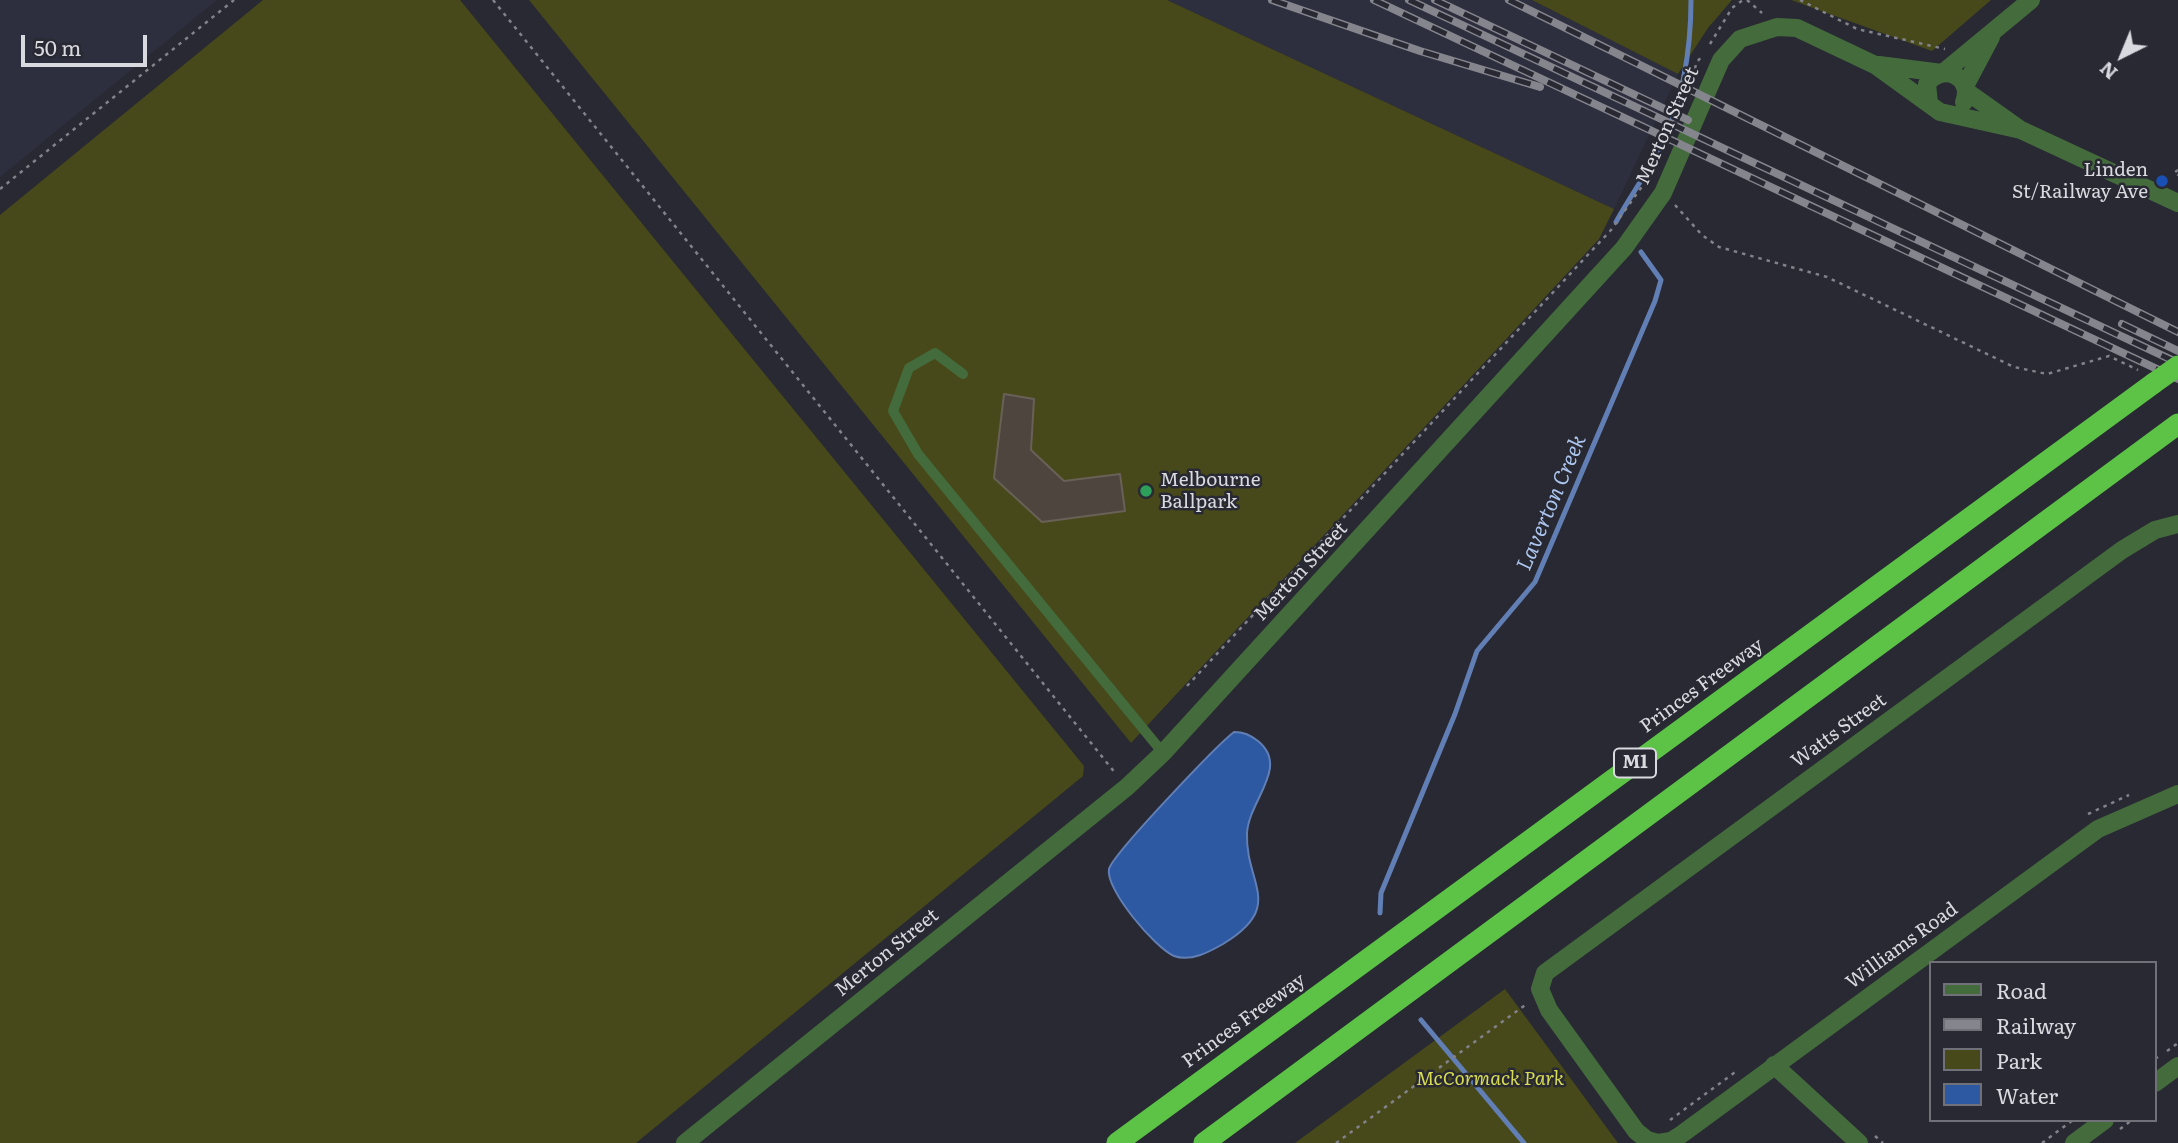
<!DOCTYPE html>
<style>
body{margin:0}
#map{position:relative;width:2178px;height:1143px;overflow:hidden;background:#282932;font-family:Literata,serif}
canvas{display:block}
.legend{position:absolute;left:1929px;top:961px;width:228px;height:161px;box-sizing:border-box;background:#282932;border:2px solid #6f7078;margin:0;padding:9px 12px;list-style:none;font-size:21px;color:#d9dae0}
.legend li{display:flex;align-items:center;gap:14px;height:35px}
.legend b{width:35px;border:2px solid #6f7078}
.north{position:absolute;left:2087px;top:21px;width:70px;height:70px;-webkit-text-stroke:5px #282932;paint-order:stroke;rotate:223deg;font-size:19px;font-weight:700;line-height:28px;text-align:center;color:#d9dae0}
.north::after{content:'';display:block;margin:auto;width:24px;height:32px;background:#d9dae0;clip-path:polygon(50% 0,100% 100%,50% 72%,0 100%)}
.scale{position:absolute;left:21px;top:35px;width:126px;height:32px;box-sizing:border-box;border:4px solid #d9dae0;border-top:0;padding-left:9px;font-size:21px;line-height:24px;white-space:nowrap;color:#d9dae0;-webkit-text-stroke:5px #282932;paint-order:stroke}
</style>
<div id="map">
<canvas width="2178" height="1143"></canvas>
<ul class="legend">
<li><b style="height:9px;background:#446b3c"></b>Road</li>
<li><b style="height:9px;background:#84858d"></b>Railway</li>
<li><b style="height:19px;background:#47491a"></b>Park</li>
<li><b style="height:19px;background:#2d58a2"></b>Water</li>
</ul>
<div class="north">N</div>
<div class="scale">50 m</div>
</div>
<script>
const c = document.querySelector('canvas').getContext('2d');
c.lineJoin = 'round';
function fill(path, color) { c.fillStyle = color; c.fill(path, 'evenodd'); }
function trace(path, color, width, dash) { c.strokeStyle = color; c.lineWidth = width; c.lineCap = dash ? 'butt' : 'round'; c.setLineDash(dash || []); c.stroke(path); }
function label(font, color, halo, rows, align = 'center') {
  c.font = font + ' Literata,serif'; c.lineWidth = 5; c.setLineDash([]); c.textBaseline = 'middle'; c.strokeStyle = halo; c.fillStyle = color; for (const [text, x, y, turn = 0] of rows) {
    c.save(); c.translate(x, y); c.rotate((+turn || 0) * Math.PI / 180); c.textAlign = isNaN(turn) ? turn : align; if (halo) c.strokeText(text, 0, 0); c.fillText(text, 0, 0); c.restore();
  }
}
fill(new Path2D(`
 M0,0H217L0,177Z
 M1167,0H1532L1678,74L1614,209Z`), '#2e2f3e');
fill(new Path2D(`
 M263,0H460L1084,766L1083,776L636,1143H0V215Z
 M529,0H1167L1614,209L1599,239L1131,743Z
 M1532,0H1732L1708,28L1678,74Z
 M1791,0H1991L1932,51Z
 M1505,989L1618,1143H1295Z`), '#47491a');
const water = new Path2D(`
 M1234,732C1244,732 1250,735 1258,741C1290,767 1249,800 1247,833C1245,884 1286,906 1223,944C1209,952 1191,962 1174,956C1155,948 1105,889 1109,869C1113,854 1216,746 1234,732Z`);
fill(water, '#2d58a2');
trace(water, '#617fb5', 2);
trace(new Path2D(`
 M1616,222C1629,198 1645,176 1658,152C1682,107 1691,51 1691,0
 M1380,913L1381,893L1455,714L1477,651L1535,582L1655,301L1661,280L1641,252
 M1421,1020L1524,1143`), '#617fb5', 5);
const building = new Path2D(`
 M1004,394L1034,399L1031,450L1064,481L1120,474L1125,511L1042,522L994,478Z`);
fill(building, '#4e463e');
trace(building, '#696057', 2);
trace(new Path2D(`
 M493,0L1116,774
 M1747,0L1762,13
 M1800,0L1857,29L1945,49
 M1710,44L1732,8L1743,0
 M1694,77L1696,63L1703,55
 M2178,170L2174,173L2178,175
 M0,189L234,0
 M1675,205L1702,235L1719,247L1827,277L2014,367L2047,374L2109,356L2138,370
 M1187,686L1611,230L1653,171
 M2088,814L2129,795
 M2167,1051L2178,1043
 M2155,1059L2161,1055
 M1670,1120L1738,1070
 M2120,1129L2132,1120
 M1875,1136L1883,1143
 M1336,1143L1528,1003
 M2042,1143L2073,1120`), '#82838a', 2.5, [3.5, 5]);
trace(new Path2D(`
 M963,374L935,353L909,368L893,411L918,454L1163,753`), '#446b3c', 10);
trace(new Path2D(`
 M1774,1065L1859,1143
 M2155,1083L2178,1066
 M1658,1143L1647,1140L1636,1131L1549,1010L1540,989L1545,973L2122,550L2155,530L2178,524
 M1658,1143L1671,1141L1682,1134L2098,829L2178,794
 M2074,1143L2105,1120`), '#446b3c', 18);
trace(new Path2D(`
 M1879,65L1942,73
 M1944,72L2031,0
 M1965,86L1991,37
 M1966,91L2021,130L2178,203
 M1929,103L1927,84C1942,62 1974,77 1964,102
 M685,1143L1127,787L1163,753L1624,248L1663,193L1721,60L1740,39L1777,27L1797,28L1875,65L1940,112L2021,130`), '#446b3c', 18);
trace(new Path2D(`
 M1117,1143L2154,383
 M1204,1143L2178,424`), '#5dc347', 21);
const rail = new Path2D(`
 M1272,0L1420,51L1540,87
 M1374,0L2178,379
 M1409,0L2178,363
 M1435,0L1688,120
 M1509,0L2178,332
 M2122,324L2178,351`);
trace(rail, '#84858d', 8);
trace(rail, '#282932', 5, [16]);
trace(new Path2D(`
 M2154,383L2178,366`), '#5dc347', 21);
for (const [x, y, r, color] of [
 [2162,181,7,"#1a4fb4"],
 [1146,491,7,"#2e9e5b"]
]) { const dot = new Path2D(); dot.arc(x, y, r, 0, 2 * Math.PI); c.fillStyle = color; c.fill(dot); trace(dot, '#282932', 2.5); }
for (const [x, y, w] of [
 [1635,763,42]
]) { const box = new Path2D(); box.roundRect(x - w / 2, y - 14.5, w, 29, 5); c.fillStyle = '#282932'; c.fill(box); trace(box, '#d9dae0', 2); }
label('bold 18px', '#d9dae0', null, [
 ["M1",1635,763]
]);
label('19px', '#d9dae0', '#282932', [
 ["Merton Street",1668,126,-66],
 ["Merton Street",1301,572,-47],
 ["Princes Freeway",1702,686,-36],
 ["Watts Street",1839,731,-36],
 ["Williams Road",1902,946,-36],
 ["Merton Street",887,953,-39],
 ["Princes Freeway",1244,1021,-36]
]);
label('19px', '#d9dae0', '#282932', [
 ["Linden",2148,170],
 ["St/Railway Ave",2148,192],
 ["Melbourne",1160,480,"left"],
 ["Ballpark",1160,502,"left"]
], 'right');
label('italic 19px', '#d7dc51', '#282932', [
 ["McCormack Park",1490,1079]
]);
label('italic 21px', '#acc5ee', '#282932', [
 ["Laverton Creek",1552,503,-67]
]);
</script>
